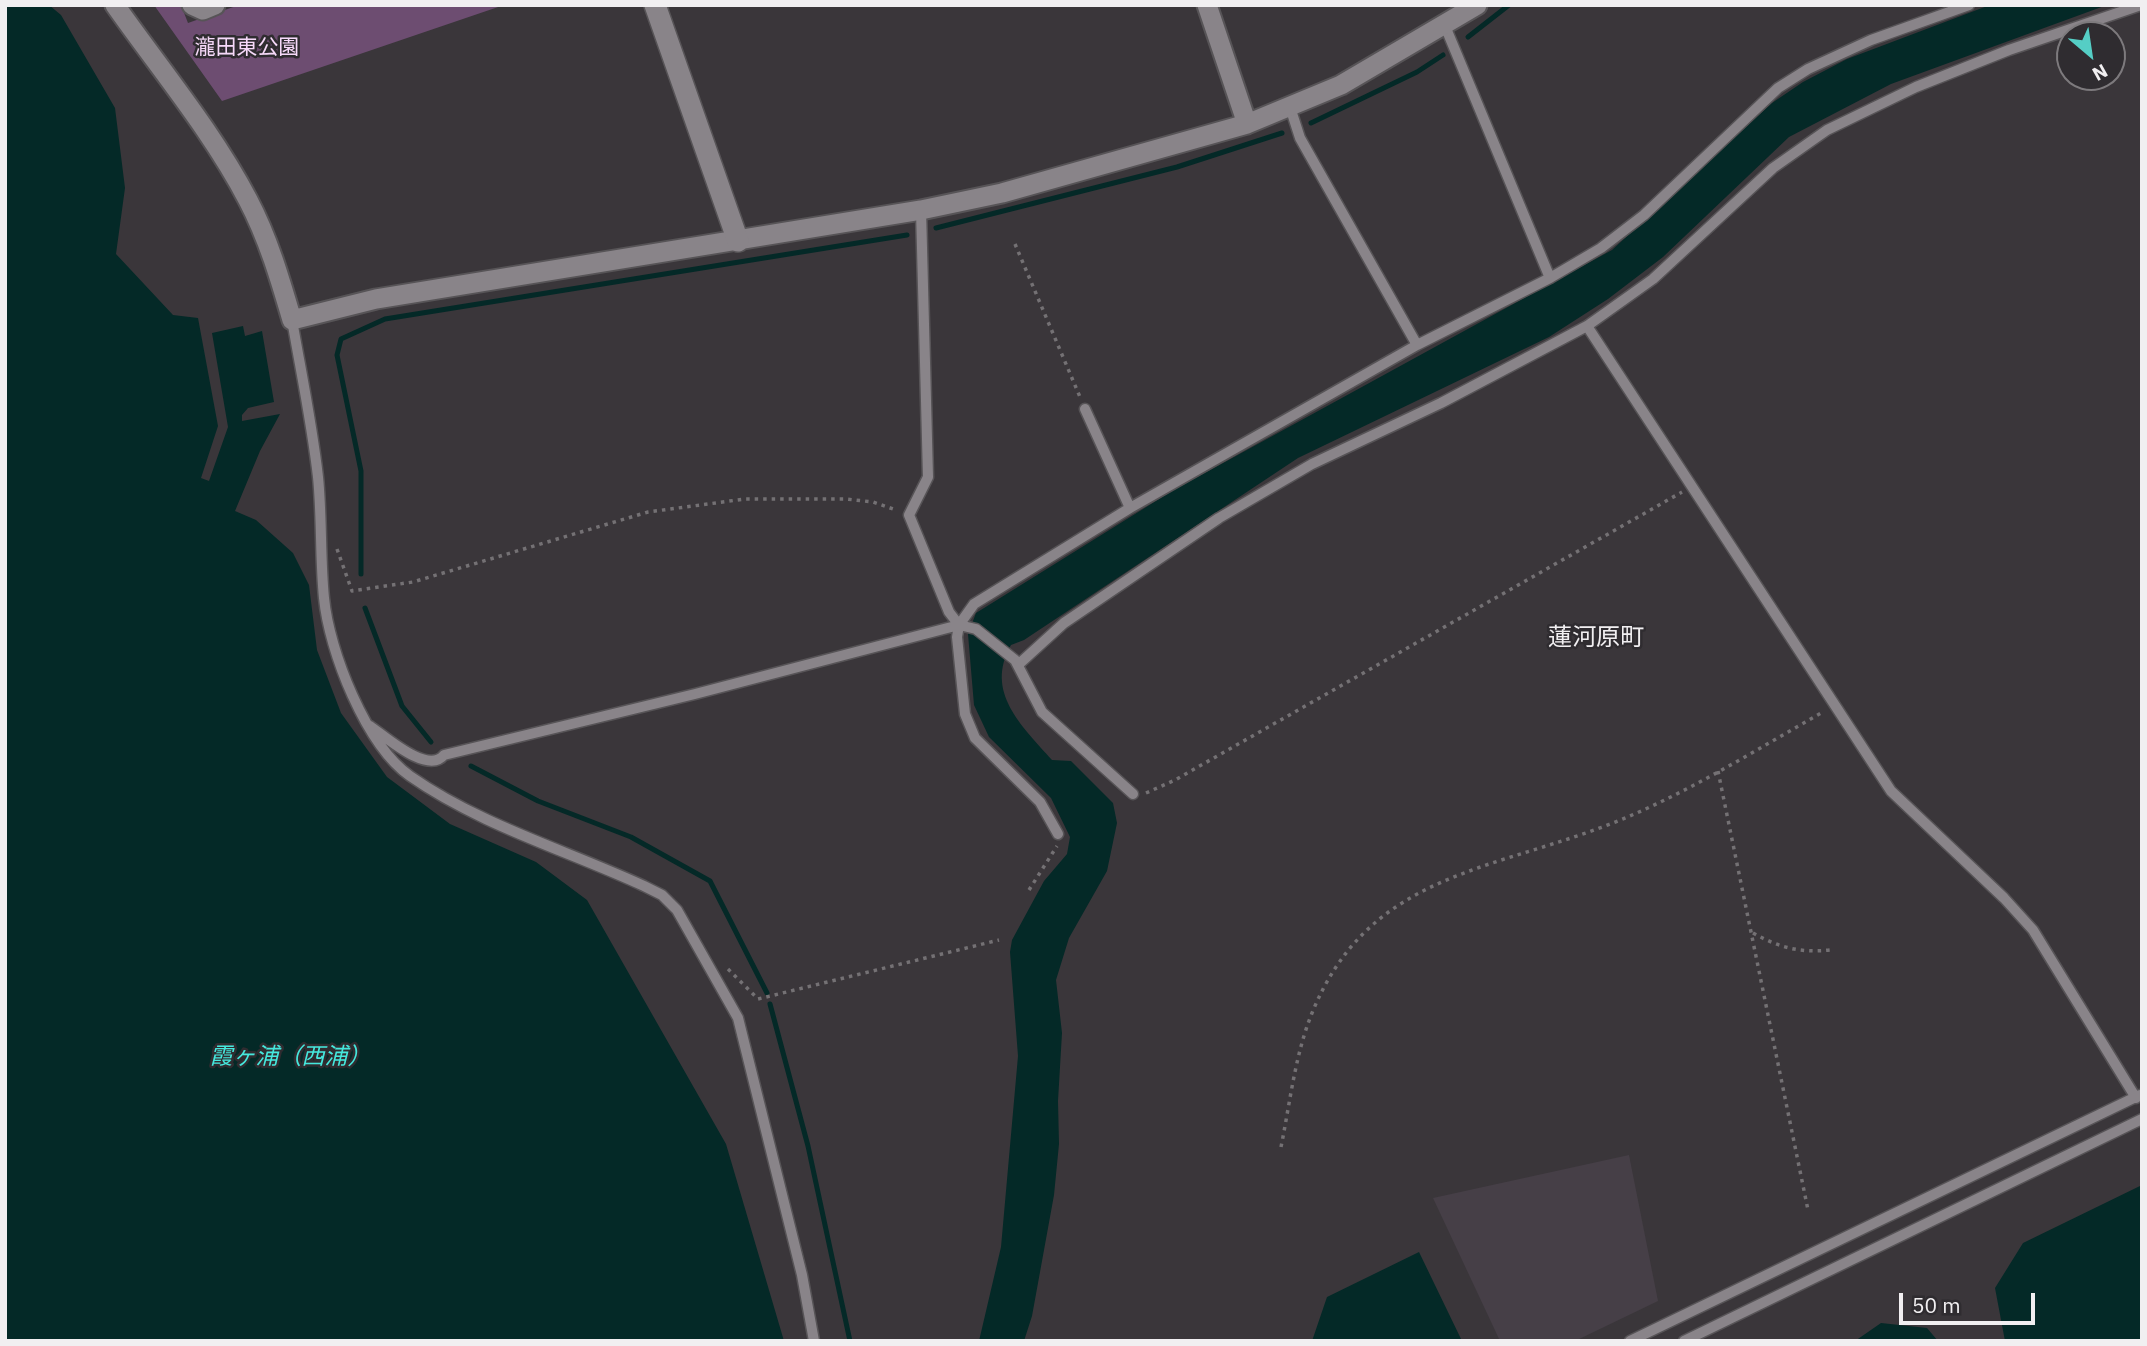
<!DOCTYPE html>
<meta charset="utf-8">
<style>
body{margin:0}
#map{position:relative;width:2147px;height:1346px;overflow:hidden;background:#3a363a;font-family:"IBM Plex Sans",sans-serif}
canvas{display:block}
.frame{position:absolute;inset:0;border:7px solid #f1eff1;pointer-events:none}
.north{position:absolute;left:2056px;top:21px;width:70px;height:70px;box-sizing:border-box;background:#2f2c30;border:2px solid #7d7a7d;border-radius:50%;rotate:151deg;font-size:19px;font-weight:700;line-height:28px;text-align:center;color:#f1eff1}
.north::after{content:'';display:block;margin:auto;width:24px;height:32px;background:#55cec5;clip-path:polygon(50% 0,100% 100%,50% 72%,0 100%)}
.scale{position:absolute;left:1899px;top:1293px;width:136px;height:32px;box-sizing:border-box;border:4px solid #f1eff1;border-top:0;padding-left:9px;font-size:21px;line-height:24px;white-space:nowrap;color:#f1eff1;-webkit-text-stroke:5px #2f2c30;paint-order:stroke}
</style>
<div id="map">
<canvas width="2147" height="1346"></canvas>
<div class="frame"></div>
<div class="north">N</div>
<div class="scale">50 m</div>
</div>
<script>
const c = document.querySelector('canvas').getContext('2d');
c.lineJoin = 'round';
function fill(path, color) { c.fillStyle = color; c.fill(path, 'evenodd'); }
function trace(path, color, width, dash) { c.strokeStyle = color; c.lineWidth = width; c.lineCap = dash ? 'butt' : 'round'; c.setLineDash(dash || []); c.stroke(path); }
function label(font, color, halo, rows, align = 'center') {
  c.font = font + ' "IBM Plex Sans","Noto Sans JP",sans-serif'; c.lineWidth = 5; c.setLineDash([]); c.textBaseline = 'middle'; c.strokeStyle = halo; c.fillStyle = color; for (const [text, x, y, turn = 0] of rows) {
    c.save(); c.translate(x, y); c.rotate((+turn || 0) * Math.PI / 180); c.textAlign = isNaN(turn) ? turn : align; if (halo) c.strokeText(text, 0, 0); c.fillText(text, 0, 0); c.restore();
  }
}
fill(new Path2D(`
 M1629,1155L1658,1301L1575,1341H1500L1433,1198Z`), '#463f47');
fill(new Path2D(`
 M154,5H181L188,23L239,5H504L222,101Z`), '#6d4d71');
fill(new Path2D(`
 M5,5H49L61,15L115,108L125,188L116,254L173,315L198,318L218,426L201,478L209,481L228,427L212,333L243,326L245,336L262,331L274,402L248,408L242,415V421L280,414L260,451L235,511L256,520L293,553L309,585L317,650L341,713L387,777L450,824L536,862L587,900L726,1144L784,1341H5Z
 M1990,5H2107L1891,84L1789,137L1663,257L1608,299L1549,337L1298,458L1024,640L1011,645C984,692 1022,726 1052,760L1071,761L1113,803L1117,823L1107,871L1069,938L1056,980L1062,1033L1058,1101L1059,1144L1054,1195L1032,1316L1024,1341H979L1001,1247L1018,1056L1010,952L1012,940L1044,881L1067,854L1070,837L1051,798L989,737L974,705L968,634L976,613L1172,491L1612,250L1772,103L1803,82L1847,59Z
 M2142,1185V1341H2005L1995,1288L2023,1243Z
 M1419,1252L1462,1341H1312L1327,1297Z
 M1881,1323L1927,1328L1938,1341H1855Z`), '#042927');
trace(new Path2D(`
 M1468,37L1509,5
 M1311,123L1417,72L1443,55
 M936,228L1177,167L1282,133
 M361,574V471L337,355L341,339L385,319L907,235
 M365,608L402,706L431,742
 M471,766L538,801L631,837L710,881L767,993
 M770,1004L808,1146L850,1341`), '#042927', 5);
const service = new Path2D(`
 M1445,26L1550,278
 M1290,107L1300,138L1417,345
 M921,210L928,477L909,515L949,612L959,625
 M292,320C301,372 312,424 318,477C322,517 320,558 324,598C329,651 366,745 410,776C480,825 566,850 644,886L662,895L677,910L738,1018L802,1275L814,1341
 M1587,326L1891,791L2004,898L2033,930L2136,1098
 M1085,409L1130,508
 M1019,664L1064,623L1219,518L1312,464L1441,403L1587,326L1653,279L1773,168L1827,130L1916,87L2009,50L2141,5
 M370,726C386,737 428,775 444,755L695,694L959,625L976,629L1015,660L1042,712L1133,794
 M1058,834L1040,802L975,738L965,714L957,637L959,625L974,604L1130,508L1417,345L1550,278L1601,248L1644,215L1778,88L1808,69L1871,40L1969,5
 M1630,1341L2140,1095
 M1684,1341L2142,1119`);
const minor = new Path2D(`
 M115,5C160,69 212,131 248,200C268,238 280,279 292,320L376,299L921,210L1002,193L1247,124L1341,85L1477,5
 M192,5L203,10L215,5
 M1207,5L1247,124`);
const tertiary = new Path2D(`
 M655,5L738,241`);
trace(service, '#575457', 13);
trace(minor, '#575457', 23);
trace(tertiary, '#575457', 24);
trace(new Path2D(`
 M1015,244L1080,397
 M337,549L352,591L413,582L648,512L745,499H846L873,502L896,510
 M1718,771L1808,1210
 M1146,793L1175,780L1682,492
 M1029,890L1057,846
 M1753,933C1780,948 1800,953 1830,950
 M728,969L758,999L999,940
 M1281,1147C1290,1103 1295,1055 1312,1013C1366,880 1479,872 1597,829C1677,800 1750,753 1823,712`), '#747174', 3.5, [3.5, 5]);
trace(service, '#898489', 10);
trace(minor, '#898489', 19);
trace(tertiary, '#898489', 21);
label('21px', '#f6d9f9', '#2f2c30', [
 ["瀧田東公園",247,48]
]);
label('italic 23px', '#45e8dd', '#2f2c30', [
 ["霞ヶ浦（西浦）",290,1057]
]);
label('24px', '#f1eff1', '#2f2c30', [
 ["蓮河原町",1596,638]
]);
</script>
